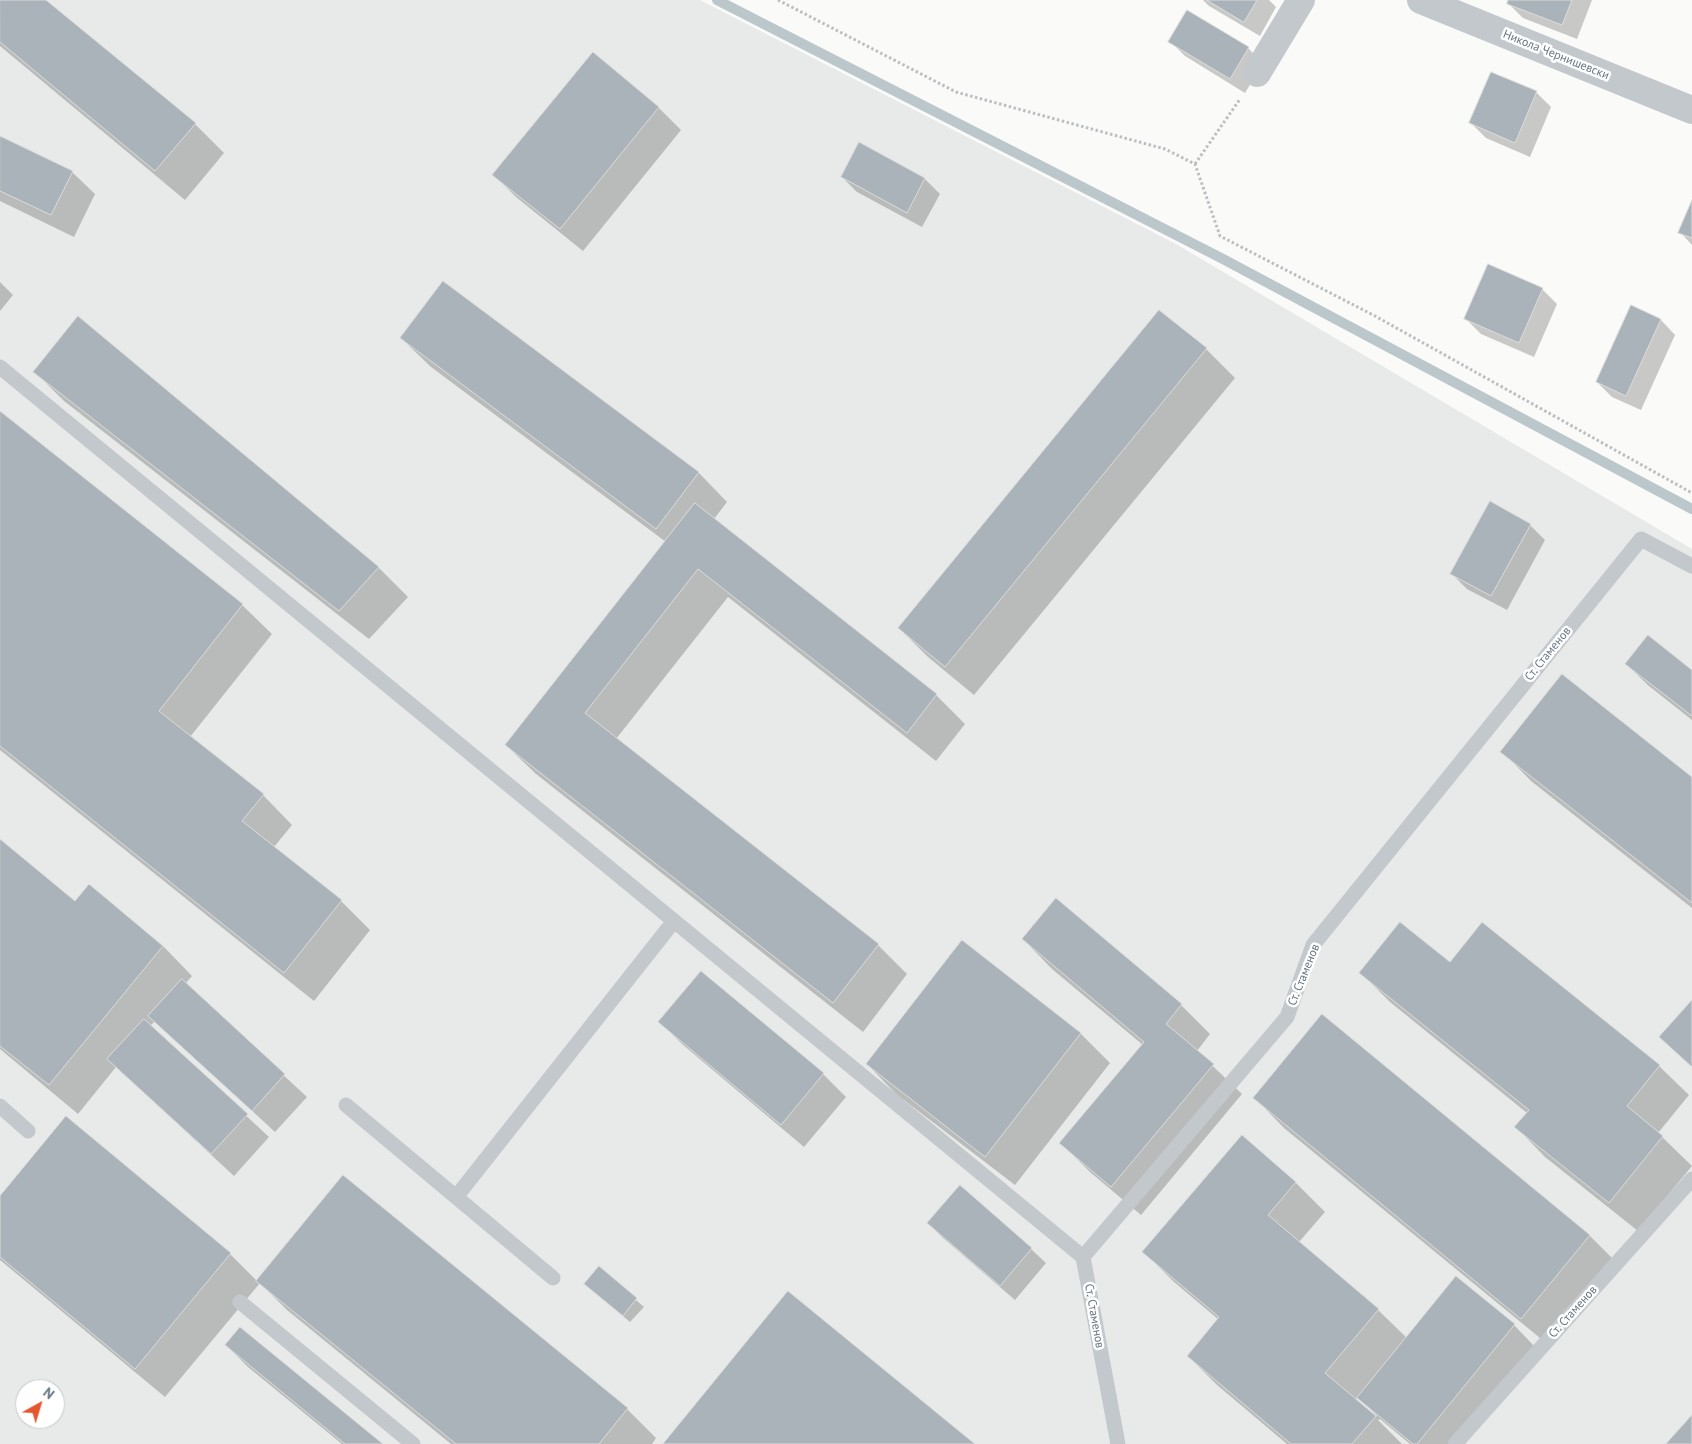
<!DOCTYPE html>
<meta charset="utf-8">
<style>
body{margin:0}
#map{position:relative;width:1692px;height:1444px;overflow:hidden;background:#fafaf8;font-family:"PT Sans",sans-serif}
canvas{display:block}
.north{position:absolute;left:15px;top:1379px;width:50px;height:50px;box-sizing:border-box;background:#fff;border:1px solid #c1c8cd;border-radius:50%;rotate:39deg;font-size:14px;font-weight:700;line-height:20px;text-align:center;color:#657683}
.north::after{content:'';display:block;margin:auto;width:18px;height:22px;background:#e4572e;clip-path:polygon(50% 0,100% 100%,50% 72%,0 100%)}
</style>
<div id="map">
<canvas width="1692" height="1444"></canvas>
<div class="north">N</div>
</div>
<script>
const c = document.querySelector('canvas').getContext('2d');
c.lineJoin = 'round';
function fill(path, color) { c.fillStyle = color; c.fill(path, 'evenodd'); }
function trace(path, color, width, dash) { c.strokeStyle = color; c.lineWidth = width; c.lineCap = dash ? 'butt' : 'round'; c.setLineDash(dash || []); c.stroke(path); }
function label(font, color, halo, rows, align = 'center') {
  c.font = font + ' "PT Sans",sans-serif'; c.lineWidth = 5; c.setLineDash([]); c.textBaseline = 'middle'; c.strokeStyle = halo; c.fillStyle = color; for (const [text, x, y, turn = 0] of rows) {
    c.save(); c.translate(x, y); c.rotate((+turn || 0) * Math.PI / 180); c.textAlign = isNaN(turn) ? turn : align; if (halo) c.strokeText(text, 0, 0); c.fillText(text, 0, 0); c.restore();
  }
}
fill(new Path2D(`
 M0,0H700L1176,244L1692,549V1444H0ZM25,1389H55V1419H25Z`), '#e8e9e9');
fill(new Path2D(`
 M0,0H44L195,124L224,153L185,200L0,46Z
 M1203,0H1269L1276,7L1260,36L1209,6Z
 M1509,0H1592L1577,39L1523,18L1508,3Z
 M1170,41L1248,48L1263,63L1245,93L1185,56Z
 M593,54L659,108L681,130L583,251L516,197L494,175Z
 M1536,92L1551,107L1530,157L1486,138L1471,123Z
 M0,137L72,172L95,194L74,237L0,201Z
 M860,144L925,179L940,194L922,227L857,192L842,177Z
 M1692,203V245L1680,232Z
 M0,282L13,295L0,311Z
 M1542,289L1557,304L1534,357L1481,334L1466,319Z
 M1632,307L1661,320L1675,335L1641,410L1612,397L1597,382Z
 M78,318L379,568L408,597L369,639L64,401L35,372Z
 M401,338L698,472L727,502L714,519L936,695L965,724L936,761L728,597L616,739L878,945L907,974L863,1032L536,774L506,745L666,542L431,367Z
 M1206,349L1235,378L974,695L928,657L899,628Z
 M0,412L242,605L272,634L190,737L263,795L292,825L274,847L341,901L370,930L314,1001L0,750Z
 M1530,525L1545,540L1507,610L1467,589L1452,574Z
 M1626,664L1692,671V720L1649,686Z
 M1502,751L1692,778V908L1531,781Z
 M0,840L76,902L89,886L163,946L192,976L185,984L307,1097L275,1132L155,1021L150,1026L269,1137L234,1176L116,1067L78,1114L0,1049Z
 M1056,900L1181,1005L1210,1034L1197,1051L1242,1094L1141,1215L1090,1172L1061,1143L1143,1045L1052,969L1023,939Z
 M962,942L1081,1034L1110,1063L1015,1185L896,1094L867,1064Z
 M1450,963L1659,1066L1689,1095L1658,1133L1692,1166L1638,1231L1545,1157L1516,1127L1527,1113L1390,1002L1361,973Z
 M701,973L823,1074L846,1097L804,1147L682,1044L660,1022Z
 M1322,1016L1590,1236L1619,1265L1551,1347L1284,1128L1255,1098Z
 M66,1118L230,1254L257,1281L343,1177L627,1409L656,1438L652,1444H451L287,1310L260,1283L165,1397L0,1260V1198Z
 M1242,1137L1296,1183L1325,1212L1299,1242L1378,1310L1407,1338L1456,1278L1514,1325L1536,1348L1457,1444H1410L1380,1419L1378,1420L1402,1444H1287L1217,1385L1188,1356L1219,1320L1173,1281L1144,1252ZM1358,1397L1377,1416L1375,1417L1355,1400Z
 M928,1223L1031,1249L1046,1263L1015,1300L943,1238Z
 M599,1268L644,1307L630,1322L593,1291Z
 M226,1345L381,1444H342L248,1367Z`), '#0003');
trace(new Path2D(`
 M717,0L1223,259L1692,509`), '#bbc7cb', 10);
const building = new Path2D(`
 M0,0H46L196,123L155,171L0,42Z
 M1207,0H1257L1244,22Z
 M1508,0H1572L1562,25L1507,4Z
 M1187,10L1249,47L1230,79L1168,42Z
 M593,52L659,107L560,229L492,175Z
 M1491,72L1537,91L1515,143L1469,123Z
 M0,136L73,171L51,215L0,191Z
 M859,142L925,178L907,213L841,177Z
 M1692,200V238L1678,233Z
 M1488,264L1543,288L1519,343L1464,319Z
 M443,281L699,472L656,529L400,338Z
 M1631,305L1661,319L1626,396L1596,382Z
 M1159,310L1207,348L945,667L898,628Z
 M78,316L379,567L339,611L33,372Z
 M0,411L243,604L159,711L264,794L242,821L342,900L284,973L0,746Z
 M1490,501L1531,524L1491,596L1450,574Z
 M695,503L937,694L907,733L698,569L585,713L879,944L833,1003L505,745Z
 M1648,635L1692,670V716L1625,664Z
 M1562,674L1692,777V903L1500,752Z
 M0,839L75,901L89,884L163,946L49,1085L0,1046Z
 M1056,898L1182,1004L1166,1024L1214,1064L1111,1187L1059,1143L1144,1042L1022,939Z
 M1400,922L1450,962L1482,922L1660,1065L1627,1106L1663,1136L1609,1203L1514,1127L1529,1110L1359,973Z
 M962,940L1081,1033L985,1157L866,1064Z
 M701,971L824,1073L781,1125L658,1022Z
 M182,979L285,1074L252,1111L148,1016Z
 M1692,1000V1067L1659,1037Z
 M1322,1014L1590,1235L1521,1319L1253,1098Z
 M144,1019L248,1114L211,1154L107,1059Z
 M66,1116L231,1253L135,1369L0,1257V1196Z
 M1242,1135L1296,1182L1268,1215L1379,1309L1325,1373L1376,1416L1352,1444H1291L1187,1356L1219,1317L1142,1252Z
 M343,1175L628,1408L599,1444H456L256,1281Z
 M960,1185L1032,1248L1000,1286L927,1223Z
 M599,1266L637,1298L623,1316L584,1284Z
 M1456,1276L1515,1324L1417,1444H1413L1357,1398Z
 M788,1291L975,1444H663Z
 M240,1327L383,1444H345L225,1345Z
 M1692,1415V1444H1666Z`);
fill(building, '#aab3b9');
trace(building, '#dcdcda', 1);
trace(new Path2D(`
 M778,0L956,92L1165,149L1195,164L1220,236L1375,316L1692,493
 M1195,164L1240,99`), '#bbbfc2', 3, [2.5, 2.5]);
trace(new Path2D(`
 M0,367L1083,1257
 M346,1105L553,1278
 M0,1106L28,1131
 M456,1197L674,921
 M240,1302L413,1444
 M1118,1444L1083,1257L1287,1017L1313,945L1641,539L1692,566
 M1455,1444L1692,1179`), '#c3c8cc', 15);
trace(new Path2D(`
 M1421,0L1692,110
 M1257,73L1301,0`), '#c3c8cc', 28);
label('12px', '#657683', '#fff', [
 ["Никола Чернишевски",1556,55,22],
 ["Ст. Стаменов",1548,654,-51],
 ["Ст. Стаменов",1304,975,-68],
 ["Ст. Стаменов",1573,1312,-48],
 ["Ст. Стаменов",1094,1316,80]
]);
</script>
